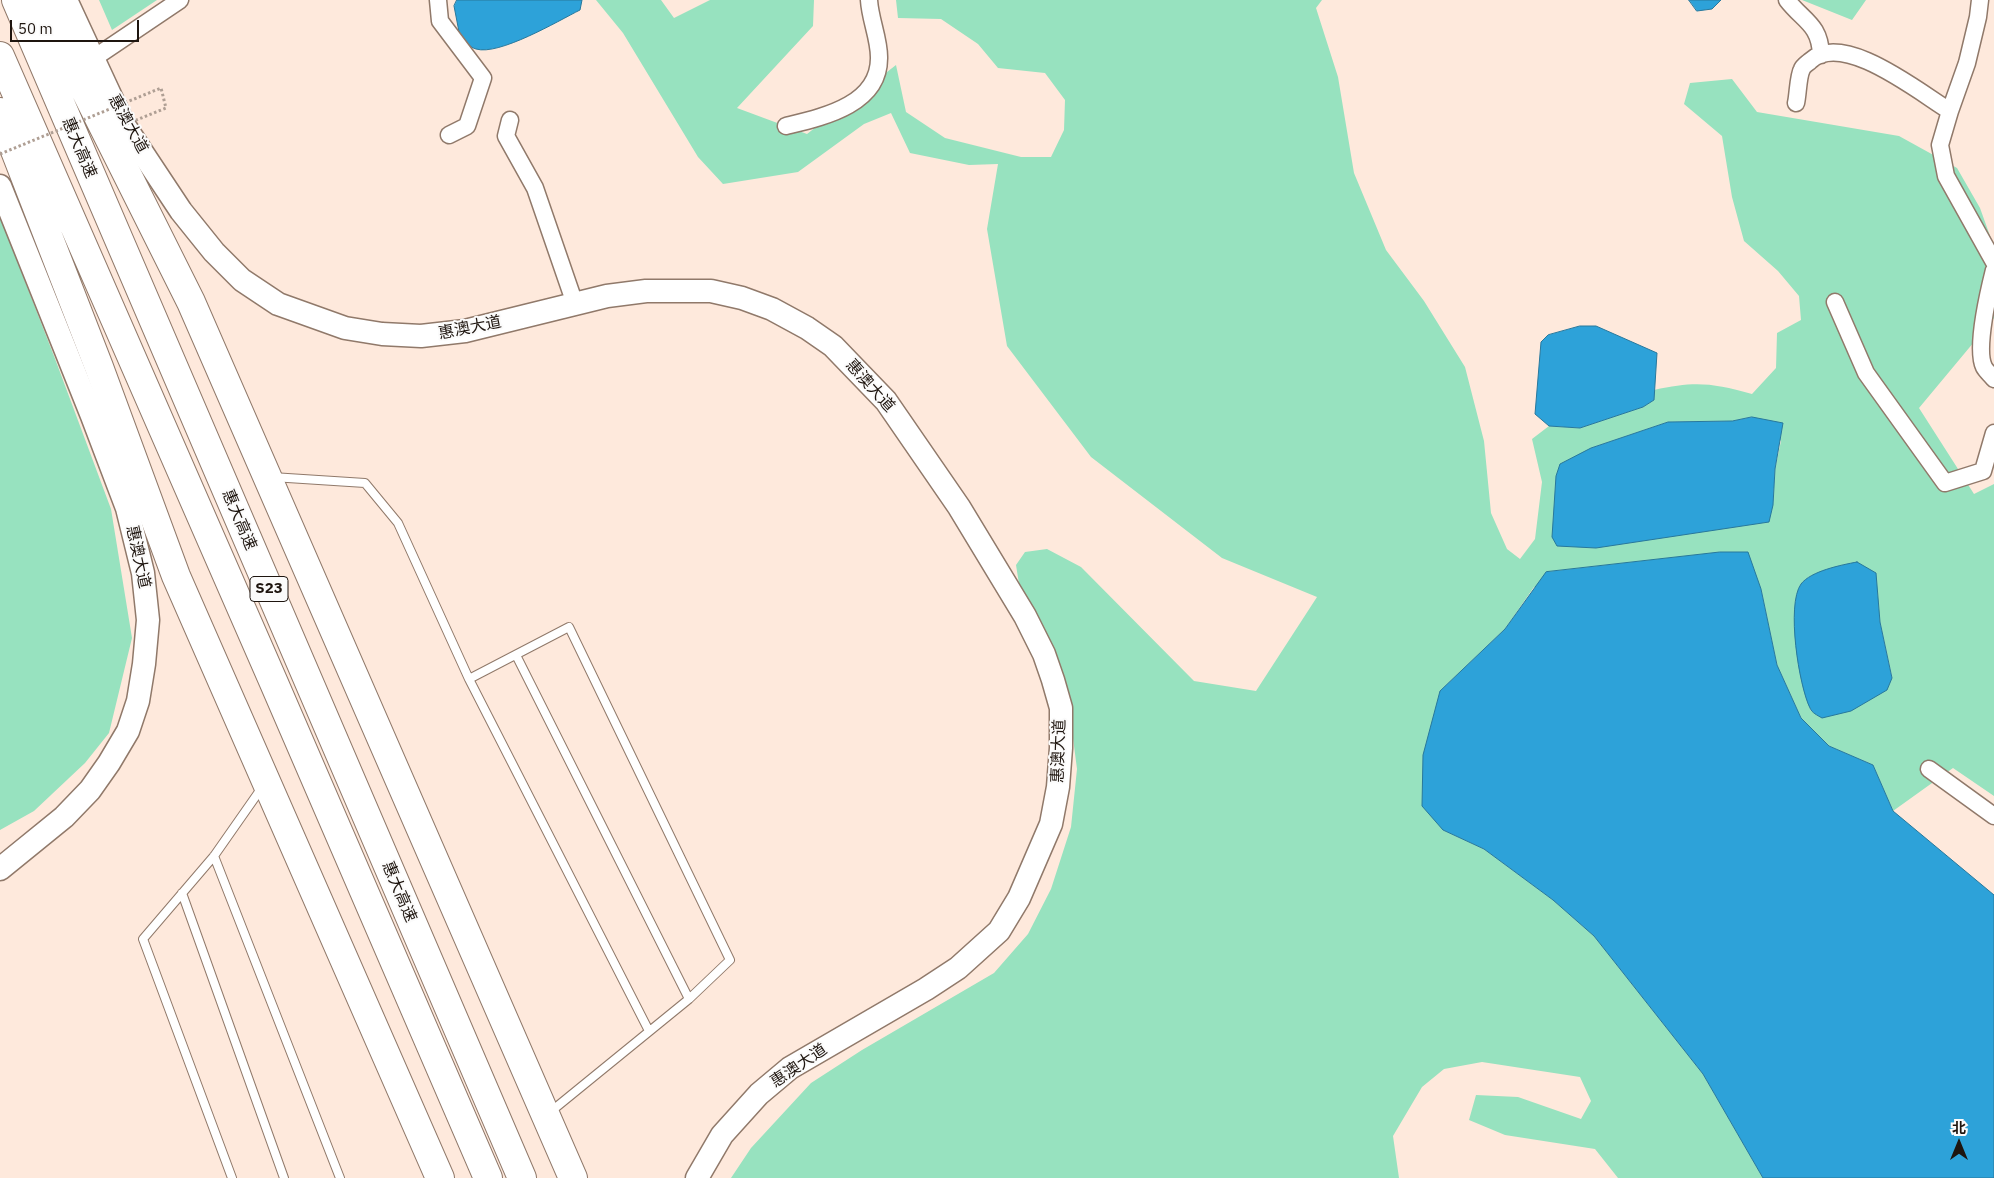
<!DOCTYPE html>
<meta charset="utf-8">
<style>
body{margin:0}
#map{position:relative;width:1994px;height:1178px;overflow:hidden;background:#fee9dc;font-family:"IBM Plex Sans","Noto Sans SC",sans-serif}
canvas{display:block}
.north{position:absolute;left:1934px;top:1118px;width:50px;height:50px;-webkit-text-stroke:4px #fbfbfb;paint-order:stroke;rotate:0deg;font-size:14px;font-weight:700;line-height:20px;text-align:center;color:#1e150f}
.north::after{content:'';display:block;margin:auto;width:18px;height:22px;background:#1e150f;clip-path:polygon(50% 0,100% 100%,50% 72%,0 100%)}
.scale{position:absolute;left:10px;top:20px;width:129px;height:22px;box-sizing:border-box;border:2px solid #1e150f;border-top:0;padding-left:6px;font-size:15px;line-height:18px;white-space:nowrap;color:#1e150f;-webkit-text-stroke:4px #fbfbfb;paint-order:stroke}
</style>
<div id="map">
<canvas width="1994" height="1178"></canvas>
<div class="north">北</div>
<div class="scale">50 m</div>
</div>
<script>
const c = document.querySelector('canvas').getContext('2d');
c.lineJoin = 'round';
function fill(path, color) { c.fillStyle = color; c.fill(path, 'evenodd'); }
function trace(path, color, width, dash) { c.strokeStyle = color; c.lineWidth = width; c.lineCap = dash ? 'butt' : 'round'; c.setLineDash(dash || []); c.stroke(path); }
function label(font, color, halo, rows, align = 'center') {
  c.font = font + ' "IBM Plex Sans","Noto Sans SC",sans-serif'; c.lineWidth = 4; c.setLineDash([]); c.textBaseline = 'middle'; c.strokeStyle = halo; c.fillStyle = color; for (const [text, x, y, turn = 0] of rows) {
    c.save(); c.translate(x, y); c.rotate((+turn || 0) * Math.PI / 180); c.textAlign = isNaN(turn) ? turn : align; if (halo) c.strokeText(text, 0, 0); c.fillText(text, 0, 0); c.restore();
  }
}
fill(new Path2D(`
 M99,0H157L112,30Z
 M596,0H661L674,18L710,0H814L813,26L737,108L807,134L896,65L906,112L945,138L1021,157H1051L1064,130L1065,100L1045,73L998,68L978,44L941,19L898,18L896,0H1322L1316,8L1338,77L1354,173L1386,250L1424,301L1465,367L1484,441L1491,513L1507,549L1520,559L1535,539L1542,482L1532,439L1549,426L1580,428L1643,407L1654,400V390C1695,381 1712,383 1752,394L1776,368L1777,333L1801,320L1799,296L1778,271L1744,241L1732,197L1722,136L1684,104L1690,83L1732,79L1757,112L1899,136L1957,168L1980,208L1994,247V318L1919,408L1974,494L1994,484V796L1953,768L1893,811L1873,765L1829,746L1801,718L1777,665L1761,589L1534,587L1505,629L1440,691L1443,830L1484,849L1553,900L1594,936L1703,1074L1763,1178H1618L1595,1149L1505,1135L1469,1120L1476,1095L1518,1097L1581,1119L1591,1101L1580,1077L1482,1062L1444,1069L1422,1087L1393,1136L1399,1178H731L751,1148L811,1083L862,1050L994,973L1028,934L1051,889L1071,827L1077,769L1070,715L1020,590L1016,565L1025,552L1047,549L1081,567L1194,681L1256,691L1317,597L1222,558L1091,457L1007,346L987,229L998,164L969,165L910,153L891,113L864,124L798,172L723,184L698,157L623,33ZM1752,417L1781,441L1775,469L1773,505L1591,448L1668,422L1732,421ZM1841,565L1875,573L1880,622L1892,677L1811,711C1793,665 1797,632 1800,585L1809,577Z
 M1802,0H1866L1852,20Z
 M0,217L54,356L111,509L132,638L109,733L85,763L34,811L0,830Z`), '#97e2bf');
const water = new Path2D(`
 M457,0H582L580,10C558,21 499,56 476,49C471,48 465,41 460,37L454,6Z
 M1689,0H1721L1712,9L1697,11Z
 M1580,326H1596L1657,353L1654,400L1643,407L1580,428L1549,426L1535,414L1541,342L1548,335Z
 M1752,417L1783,423L1775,469L1773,505L1769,522L1596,548L1557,546L1552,537L1556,476L1560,464L1591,448L1668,422L1732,421Z
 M1720,552H1748L1761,589L1777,665L1801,718L1829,746L1873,765L1893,811L1994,895V1178H1763L1703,1074L1594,936L1553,900L1484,849L1443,830L1422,806L1423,755L1440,691L1505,629L1546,572Z
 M1857,562L1876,573L1880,622L1892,678L1887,690L1851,711L1822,718C1817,715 1812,713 1810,708C1799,686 1786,605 1801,584C1811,571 1841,565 1857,562Z`);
fill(water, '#2da2d9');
trace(water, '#28789c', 1);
const lane = new Path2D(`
 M272,477L365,483L398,523L469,679L569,627L730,960L689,999L549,1113
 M516,655L689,999
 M469,679L649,1031
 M214,856L340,1178
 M182,893L284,1178
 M232,1178L143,939L214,856L263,786`);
const street = new Path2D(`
 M438,0L440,21L483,78L467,126L449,135
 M1787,0C1803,21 1820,24 1821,55
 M1980,0L1978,17L1967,63L1950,111L1940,145L1946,176L1994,262
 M94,58L180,0
 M1796,103C1798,95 1798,76 1802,69C1803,66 1808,63 1810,61C1843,30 1920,93 1950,111
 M510,120L506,136L535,188L575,304
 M786,126C823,117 880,105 879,57C879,38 870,19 869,0
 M1994,270C1989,290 1975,349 1984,367C1986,371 1991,375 1994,379
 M1835,302L1866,373L1945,483L1983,471L1994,433
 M1929,769L1994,816`);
const secondary = new Path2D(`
 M66,0L124,125L181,211L214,252L242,280L278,304L345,328L382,334L421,336L465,331L607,296L646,291H711L742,298L772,309L807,328L833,346L886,401L959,507L1025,616L1044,654L1053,680L1061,708V748L1058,787L1051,824L1019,898L999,931L958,968L926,989L790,1068L759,1094L722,1135L697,1178
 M0,186L92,416L127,508L143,573L148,620L144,664L138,701L128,731L109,763L90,790L64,817L0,869`);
const highway = new Path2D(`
 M16,0L522,1178
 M40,0L191,302L573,1178
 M0,56L274,683L488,1178
 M0,112L99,367L176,576L440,1178`);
trace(lane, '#90796a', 10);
trace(street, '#90796a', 19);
trace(secondary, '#90796a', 25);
trace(highway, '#90796a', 30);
trace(lane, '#fff', 8);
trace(street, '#fff', 16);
trace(secondary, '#fff', 22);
trace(highway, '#fff', 28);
trace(new Path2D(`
 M0,154L161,88L166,108L124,125`), '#af9f94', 3, [2.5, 2.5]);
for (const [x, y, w] of [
 [269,589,38]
]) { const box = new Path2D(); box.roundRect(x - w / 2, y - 12.5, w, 25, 4); c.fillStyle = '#fbfbfb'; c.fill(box); trace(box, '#1e150f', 1); }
label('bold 15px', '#1e150f', null, [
 ["S23",269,589]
]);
label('16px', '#1e150f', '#fbfbfb', [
 ["惠澳大道",128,124,61],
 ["惠大高速",79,148,67],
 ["惠澳大道",470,328,-11],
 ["惠澳大道",870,386,48],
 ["惠大高速",239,520,67],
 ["惠澳大道",138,557,78],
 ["惠澳大道",1059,751,-88],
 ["惠大高速",399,892,67],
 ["惠澳大道",799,1066,-34]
]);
</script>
